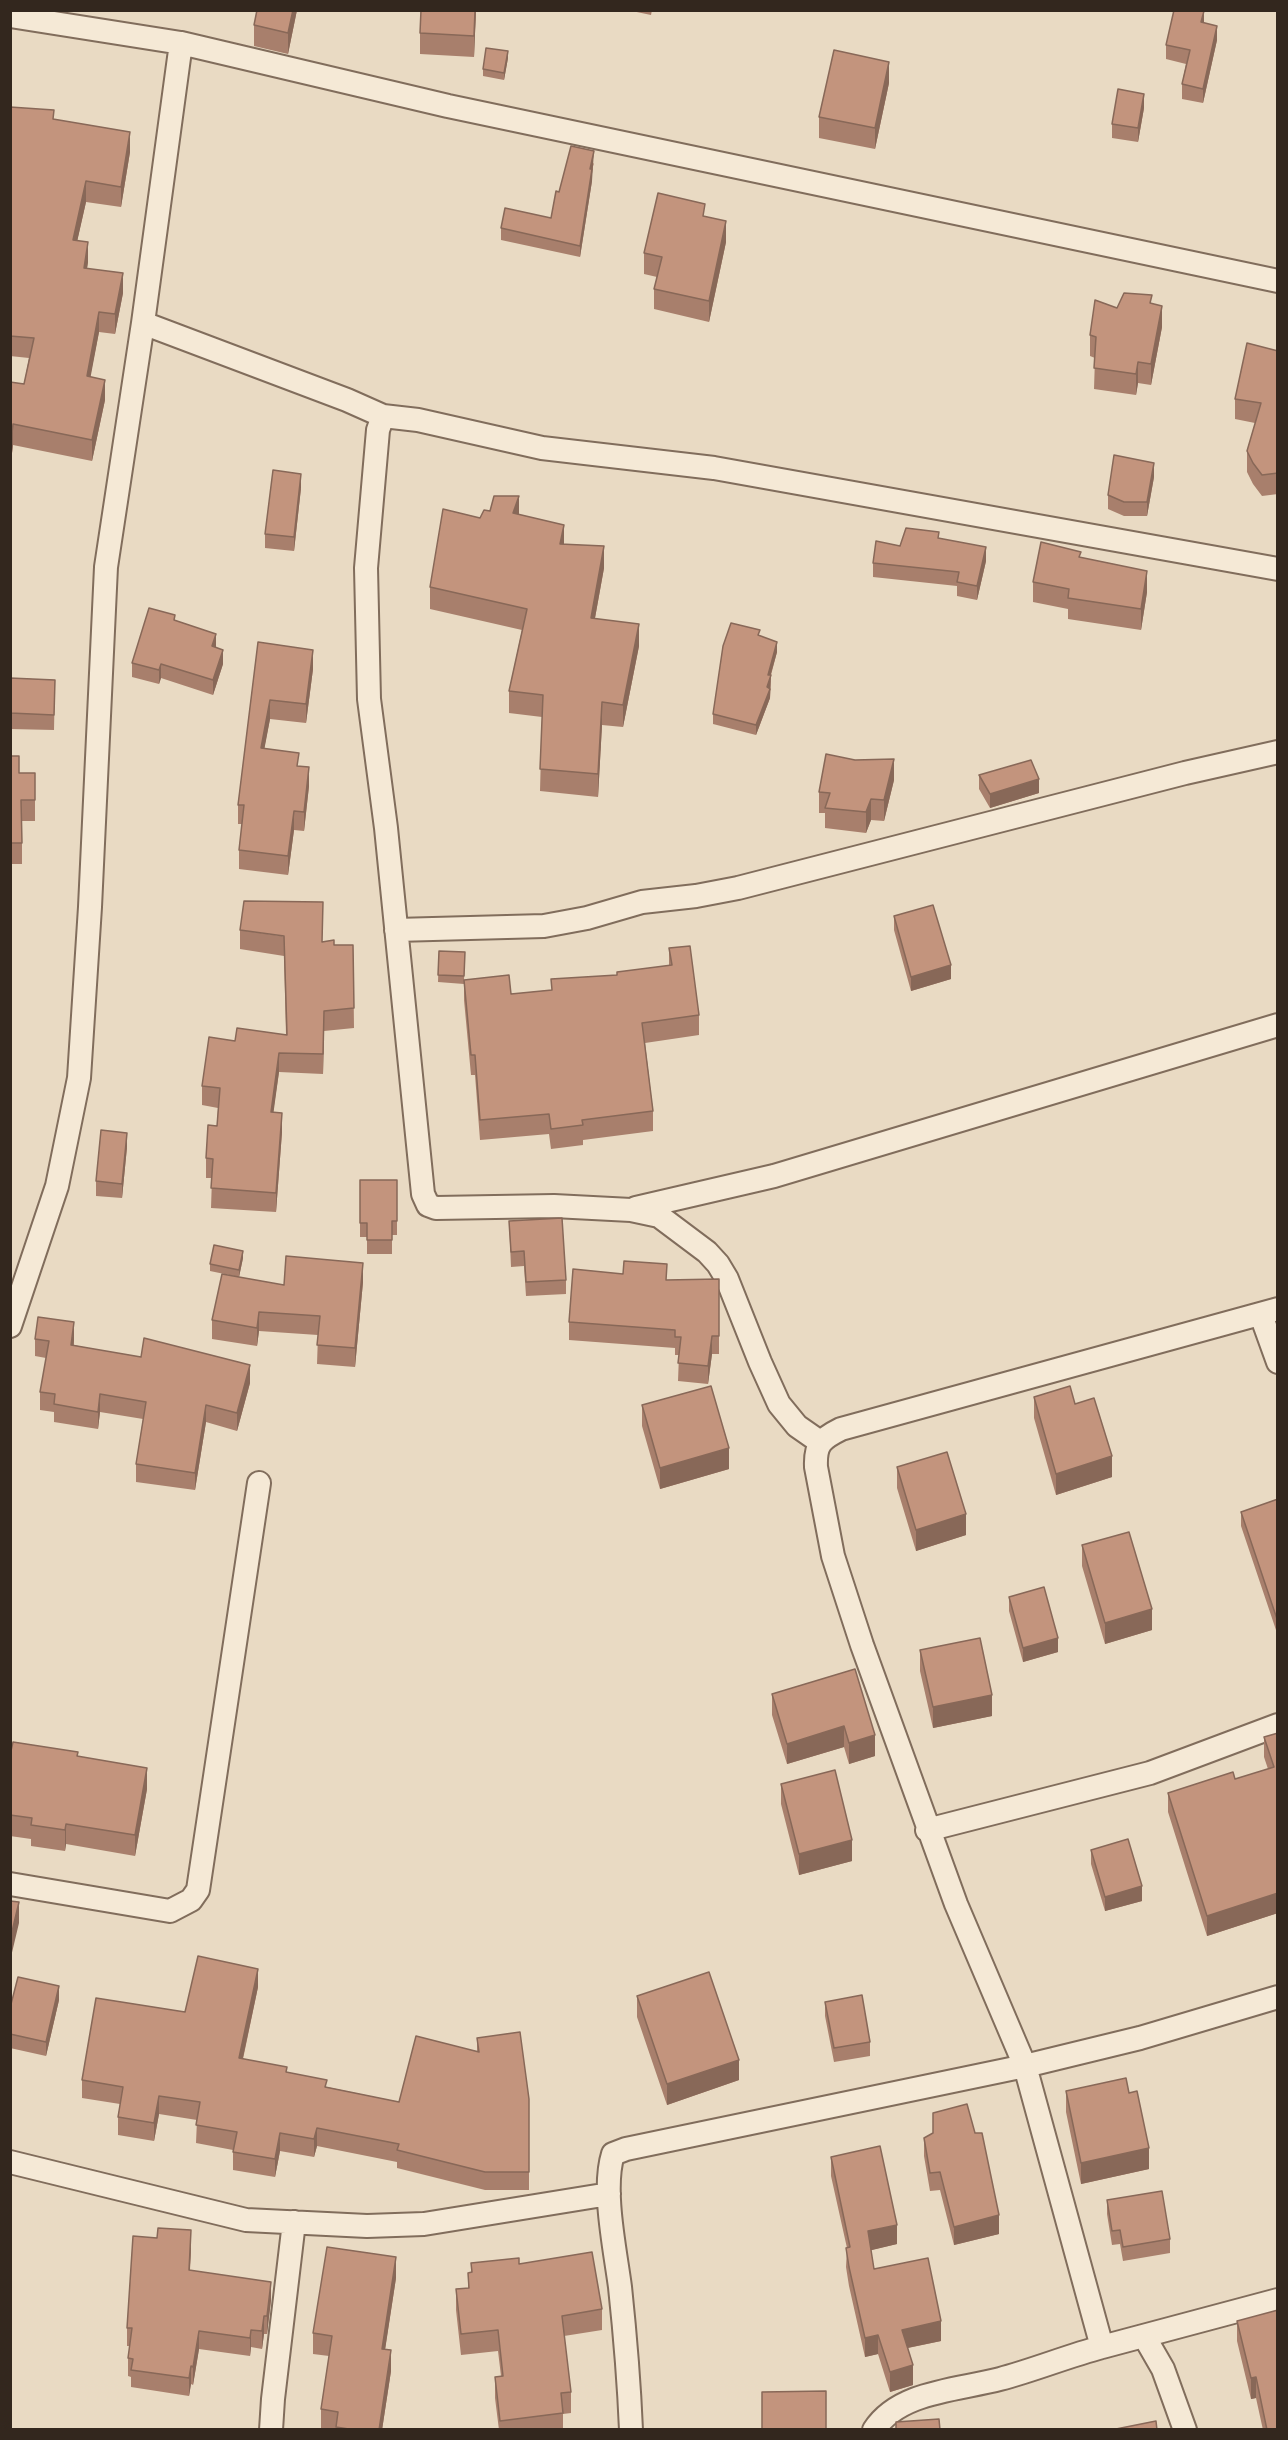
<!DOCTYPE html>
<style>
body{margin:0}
#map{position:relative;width:1288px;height:2440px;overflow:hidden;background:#e9dac3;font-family:"Source Serif 4",serif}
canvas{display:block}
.frame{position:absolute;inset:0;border:12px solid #33271e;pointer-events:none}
</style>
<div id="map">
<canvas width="1288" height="2440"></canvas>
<div class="frame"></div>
</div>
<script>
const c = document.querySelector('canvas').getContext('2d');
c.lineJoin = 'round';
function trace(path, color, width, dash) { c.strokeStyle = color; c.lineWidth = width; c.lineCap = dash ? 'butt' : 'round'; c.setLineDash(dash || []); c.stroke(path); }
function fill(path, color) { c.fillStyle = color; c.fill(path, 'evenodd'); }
const street = new Path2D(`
 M10,16L181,43L448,106L1278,281
 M181,43L143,323L347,400L383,416L418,420L542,448L714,468L1278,569
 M383,416L378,430L366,568L369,699L386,828L423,1194L428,1205L436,1208L554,1206L631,1210L659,1216L707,1252L718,1264L727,1279L760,1362L779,1404L797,1426L820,1442
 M396,930L544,926L587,918L642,902L696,896L738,888L1185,773L1278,752
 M636,1208L774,1176L1278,1025
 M1278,1309L841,1429C821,1439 815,1444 816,1467L833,1556L862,1645L956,1904L1025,2066L1140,2038L1278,1997
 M1261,1315L1278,1362
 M10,1326L57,1186L79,1078L90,907L106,567L143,323
 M927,1830L1150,1773L1278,1725
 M10,1884L170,1911L191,1900L198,1890L259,1483
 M10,2162L246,2220L367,2226L424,2224L609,2194
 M1144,2336L1163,2369L1185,2430
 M271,2430L273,2399L294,2222
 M631,2430C629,2382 625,2334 620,2287C615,2249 602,2189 613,2154L626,2149L1025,2066L1102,2347L1278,2300
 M874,2430C899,2391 959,2390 1000,2379C1034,2370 1068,2356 1102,2347`);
trace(street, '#816d5c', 26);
trace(street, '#f5e9d6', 22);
fill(new Path2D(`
 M257,10H297L288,54L254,46V25Z
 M476,10L474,57L420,54V33Z
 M627,10H652L651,15Z
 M1204,23L1217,40L1203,103L1182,99V84L1186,64L1166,59V45Z
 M508,58L504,80L483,76V69Z
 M889,83L875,149L819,138V117Z
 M10,107L54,119L130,152L121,207L86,202L77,241L88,262L87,268L123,293L115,334L99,332L90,377L105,400L92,461L13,445L12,453H10V382L24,384L29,358L10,356Z
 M1144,108L1138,142L1112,138V124Z
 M594,163L592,170V181L580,257L501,240V228L551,218L559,192Z
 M705,216L726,242L709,322L654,309V289L657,277L644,274V253Z
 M1152,304L1162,327L1151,385L1138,383L1136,395L1094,389L1095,358L1090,356V335L1117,308Z
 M1278,351V494L1262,496L1253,484L1247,472V451L1255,423L1235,419V399Z
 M1154,477L1147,516H1124L1108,509V495Z
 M301,488L294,551L265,548V534Z
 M519,514L564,544L604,568L595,618L639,646L623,727L602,725L598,797L540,791L542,717L509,713V691L522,630L430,609V587L480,518Z
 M939,538L986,561L977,600L957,596V586L873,577V563L900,546Z
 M1081,558L1147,592L1141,630L1068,619V609L1033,602V582Z
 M175,621L216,648L223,664L213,695L161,678L159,684L132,677V663Z
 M760,636L777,652L771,675L770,698L756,735L713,724V714Z
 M258,642L313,669L306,723L270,719L264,749L299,767L309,786L304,831L294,830L288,875L239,869V850L242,824H238V805Z
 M10,678L55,680L54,730L10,729Z
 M10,756L19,773H35V821H22V864H10Z
 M979,775L1039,793L990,808L979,789Z
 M894,780L884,821L871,820L866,833L825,828V813H819V792Z
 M894,916L951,979L911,991L894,930Z
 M240,930L323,942L334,945H353L354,1028L324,1031L323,1074L279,1072L273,1112L282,1132L276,1212L211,1208L212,1178H206V1158L217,1126L218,1108L202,1105V1086L235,1041L286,1035L284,956L240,949Z
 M669,948L699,1015V1035L645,1043L653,1111V1131L583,1140V1145L551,1149L549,1134L480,1140L475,1075H471L464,1000V984L438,982L439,951L465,952L464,980L511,994L551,990L617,975L669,966Z
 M127,1147L122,1198L96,1196V1181Z
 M360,1180H397V1235H392V1254H367V1237H360Z
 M509,1221L566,1280V1294L526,1296L524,1266L511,1267Z
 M243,1258L239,1277L210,1271V1264Z
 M719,1279V1354H712L708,1384L678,1381L679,1355H675V1348L569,1340V1322L667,1280Z
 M363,1282L355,1367L317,1364L318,1335L259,1331L257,1346L212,1339V1320L284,1285Z
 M35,1339L74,1340V1345L250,1383L237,1431L206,1422L195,1490L136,1482V1464L143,1419L100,1412L98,1429L54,1422V1412L40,1410V1392L46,1358L35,1356Z
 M1034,1397L1075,1404L1112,1477L1056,1495L1034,1418Z
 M642,1405L729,1469L660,1489L642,1426Z
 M897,1467L966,1535L916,1551L897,1488Z
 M1278,1499V1636L1241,1526V1512Z
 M1082,1545L1152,1630L1105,1644L1082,1566Z
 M1009,1597L1058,1652L1023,1662L1009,1611Z
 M920,1650L992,1716L933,1728L920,1671Z
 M855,1669L875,1756L849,1764L844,1747L787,1764L772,1715V1694Z
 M1278,1733V1913L1207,1936L1168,1812V1793L1235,1779L1268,1769L1264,1757V1737Z
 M10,1755L78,1756L147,1789L135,1856L66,1844L65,1851L31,1846V1839L10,1836Z
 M781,1784L852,1861L799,1875L781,1804Z
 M1091,1850L1142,1901L1105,1911L1091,1864Z
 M258,1987L243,2059L287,2073L327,2087L399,2102L477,2052V2038L529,2099V2190H485L397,2168V2162L317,2146L314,2157L280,2151L275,2177L233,2170V2150L196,2143L197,2120L159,2114L154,2141L118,2135V2117L120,2104L82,2098V2080L185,2012Z
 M637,1996L739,2080L667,2105L637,2017Z
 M59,2000L46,2056L10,2048V2008Z
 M825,2002L870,2042V2056L834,2062L825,2016Z
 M1066,2091L1129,2093L1149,2169L1081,2184L1066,2112Z
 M924,2138L999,2234L954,2245L940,2190L930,2191L924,2156Z
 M831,2157L897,2244L871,2250L874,2269L941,2341L908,2348L913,2385L890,2392L878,2354L865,2357L849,2286L846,2267L847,2248L831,2176Z
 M1107,2200L1170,2239V2253L1123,2261L1120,2244L1112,2245L1107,2214Z
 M191,2247L190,2270L271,2300L267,2334H264L262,2349L251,2347L250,2356L199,2349L193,2385L191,2384L189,2396L131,2387V2377L128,2376V2358L130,2346H127V2328Z
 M471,2263L519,2264L602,2309V2330L564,2336L571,2392V2413L563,2414V2430H499L495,2398V2377L501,2376L498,2351L461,2355L456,2310V2289L468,2288V2273H471Z
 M396,2278L385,2349L391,2371L382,2430H321V2409L329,2356L313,2354V2333Z
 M1237,2321L1278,2430H1263L1256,2398L1251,2399L1237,2341Z`), '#a87f6c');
fill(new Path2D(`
 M293,10H297L288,54V33Z
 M475,10H476L474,57V36Z
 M1204,11V25L1201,22Z
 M1217,26V40L1203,103V89Z
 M508,51V58L504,80V73Z
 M889,62V83L875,149V128Z
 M1144,94V108L1138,142V128Z
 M130,132V152L121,207V187Z
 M594,151L592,181L580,257V246L590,169Z
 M86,181V202L73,260V240Z
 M726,221V242L709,322V301Z
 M88,242V262L84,288V268Z
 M123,273V293L115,334V314Z
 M1162,306V327L1151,385V364Z
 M99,312V332L87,396V376Z
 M1138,362V383L1136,395V374Z
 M105,380V400L92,461V440Z
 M13,424V445L12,453V433Z
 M1154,463V477L1147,516V502Z
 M301,474V488L294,551V537Z
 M519,496V519L513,513Z
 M564,525V548L560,544Z
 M604,546V568L591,640V618Z
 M986,547V561L977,600V586Z
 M1147,571V592L1141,630V609Z
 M639,624V646L623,727V705Z
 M216,634V648L212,646Z
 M777,642V652L770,677L771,675L770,698L756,735V725L767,687L768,675Z
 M223,650V664L213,695V680Z
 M313,650V669L306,723V704Z
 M161,664V678L159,684V670Z
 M270,700V719L261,767V748Z
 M602,702V725L598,797V774Z
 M894,759V780L884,821V800Z
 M309,767V786L304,831V812Z
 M1039,779V793L990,808V794Z
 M871,799V820L866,833V812Z
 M294,811V830L288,875V856Z
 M951,965V979L911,991V977Z
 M324,1011V1031L323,1074V1054Z
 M279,1053V1072L271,1131V1112Z
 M282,1113V1132L276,1212V1193Z
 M127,1133V1147L122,1198V1184Z
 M243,1251V1258L239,1277V1270Z
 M363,1263V1282L355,1367V1348Z
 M259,1312V1331L257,1346V1328Z
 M74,1322V1340L71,1363V1345Z
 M712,1336V1354L708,1384V1366Z
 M250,1365V1383L237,1431V1413Z
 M100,1394V1412L98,1429V1412Z
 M206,1405V1422L195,1490V1473Z
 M729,1448V1469L660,1489V1468Z
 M1112,1456V1477L1056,1495V1474Z
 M966,1514V1535L916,1551V1530Z
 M1152,1609V1630L1105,1644V1623Z
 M1058,1638V1652L1023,1662V1648Z
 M992,1695V1716L933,1728V1707Z
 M844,1726V1747L787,1764V1744Z
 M875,1735V1756L849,1764V1743Z
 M147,1768V1789L135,1856V1835Z
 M66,1824V1844L65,1851V1830Z
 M852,1840V1861L799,1875V1854Z
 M1142,1886V1901L1105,1911V1897Z
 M1278,1893V1913L1207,1936V1916Z
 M19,1902V1923L10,1961V1940Z
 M258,1969V1987L239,2076V2058Z
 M59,1986V2000L46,2056V2042Z
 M739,2060V2080L667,2105V2084Z
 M159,2096V2114L154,2141V2123Z
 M317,2128V2146L314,2157V2139Z
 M280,2133V2151L275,2177V2159Z
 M1149,2148V2169L1081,2184V2163Z
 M999,2215V2234L954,2245V2227Z
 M897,2225V2244L868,2251V2231Z
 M191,2230V2247L189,2287V2270Z
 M396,2257V2278L382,2370V2349Z
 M271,2282V2300L267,2334V2316Z
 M264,2316V2334L262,2349V2331Z
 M941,2321V2341L902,2349V2330Z
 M251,2330V2347L250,2356V2338Z
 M199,2331V2349L193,2385V2367Z
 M878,2335V2354L865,2357V2338Z
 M391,2350V2371L382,2430H379Z
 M913,2365V2385L890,2392V2372Z
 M191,2366V2384L189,2396V2378Z
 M1256,2377V2398L1251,2399V2378Z`), '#886858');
const building = new Path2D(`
 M257,10H293L288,33L254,25Z
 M421,10H475L474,36L420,33Z
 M1174,10L1204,11L1201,22L1217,26L1203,89L1182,84L1190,50L1166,45Z
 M486,48L508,51L504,73L483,69Z
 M834,50L889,62L875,128L819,117Z
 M1118,89L1144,94L1138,128L1112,124Z
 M10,107L54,110L53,119L130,132L121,187L86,181L73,240L88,242L84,268L123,273L115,314L99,312L87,376L105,380L92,440L13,424L12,433L10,432V382L24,384L34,338L10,336Z
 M571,146L594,151L590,169H592L580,246L501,228L505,208L551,218L556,191L559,192Z
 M658,193L705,204L703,216L726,221L709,301L654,289L662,257L644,253Z
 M1124,293L1152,295L1150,303L1162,306L1151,364L1138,362L1136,374L1094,368L1096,337L1090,335L1095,300L1117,308Z
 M1247,343L1278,351V473L1262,475L1253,463L1247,451L1261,403L1235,399Z
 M1114,455L1154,463L1147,502H1124L1108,495Z
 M273,470L301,474L294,537L265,534Z
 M494,496H519L513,513L564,525L560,544L604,546L591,618L639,624L623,705L602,702L598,774L540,769L543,695L509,691L527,609L430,587L443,509L480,518L484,510L490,511Z
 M906,528L939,532L938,538L986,547L977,586L957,582L959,572L873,563L876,541L900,546Z
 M1041,542L1081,552L1079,557L1147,571L1141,609L1068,598L1069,589L1033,582Z
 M149,608L175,615L174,620L216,634L212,646L223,650L213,680L161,664L159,670L132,663Z
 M731,623L760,630L758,635L777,642L768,675H771L767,687L770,689L756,725L713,714L723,646Z
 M258,642L313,650L306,704L270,700L261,748L299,753L297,766L309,767L304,812L294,811L288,856L239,850L244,805H238Z
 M10,678L55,680L54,715L10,713Z
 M826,754L855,760L894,759L884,800L871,799L866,812L825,808L830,793L819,792Z
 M10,756H19V773H35V800H21L22,843H10Z
 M1031,760L1039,779L990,794L979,775Z
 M244,901L323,902L322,942L334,940V945H353L354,1008L324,1011L323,1054L279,1053L271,1112L282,1113L276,1193L211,1188L213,1159L206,1158L208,1125L217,1126L220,1088L202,1086L209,1037L235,1041L237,1028L287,1035L284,936L240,930Z
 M933,905L951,965L911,977L894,916Z
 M690,946L699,1015L642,1023L653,1111L582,1120L583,1125L551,1129L549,1114L480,1120L475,1055H471L464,980L509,975L511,994L552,990L551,979L617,975V972L672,965L669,948Z
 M439,951L465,952L464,976L438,975Z
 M101,1130L127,1133L122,1184L96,1181Z
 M360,1180H397V1221H392V1240H367V1223H360Z
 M562,1218L566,1280L526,1282L524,1251L511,1252L509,1221Z
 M214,1245L243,1251L239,1270L210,1264Z
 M286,1256L363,1263L355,1348L317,1345L320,1316L259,1312L257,1328L212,1320L222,1274L284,1285Z
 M624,1261L667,1264L666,1280L719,1279V1336H712L708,1366L678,1363L681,1337H675V1330L569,1322L573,1269L623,1274Z
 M38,1317L74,1322L71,1345L141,1357L144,1338L250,1365L237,1413L206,1405L195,1473L136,1464L146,1402L100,1394L98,1412L54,1404L55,1394L40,1392L49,1341L35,1339Z
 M711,1386L729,1448L660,1468L642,1405Z
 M1070,1386L1075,1404L1094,1398L1112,1456L1056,1474L1034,1397Z
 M947,1452L966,1514L916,1530L897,1467Z
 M1278,1499V1622L1241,1512Z
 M1129,1532L1152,1609L1105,1623L1082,1545Z
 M1044,1587L1058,1638L1023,1648L1009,1597Z
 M980,1638L992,1695L933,1707L920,1650Z
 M855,1669L875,1735L849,1743L844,1726L787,1744L772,1694Z
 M1278,1733V1893L1207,1916L1168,1793L1233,1772L1235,1779L1274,1767L1264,1737Z
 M13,1742L78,1752L77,1756L147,1768L135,1835L66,1824L65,1830L31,1825L32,1818L10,1815V1755Z
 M835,1770L852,1840L799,1854L781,1784Z
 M1128,1839L1142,1886L1105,1897L1091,1850Z
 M10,1901L19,1902L10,1940Z
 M198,1956L258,1969L239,2058L287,2067L286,2072L327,2080L325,2087L399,2102L416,2036L479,2052L477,2038L520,2032L529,2099V2172H485L397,2150L399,2144L317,2128L314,2139L280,2133L275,2159L233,2152L237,2132L196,2125L200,2102L159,2096L154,2123L118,2117L123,2087L82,2080L96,1998L185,2012Z
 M709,1972L739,2060L667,2084L637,1996Z
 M18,1977L59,1986L46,2042L10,2034V2008Z
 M862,1995L870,2042L834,2048L825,2002Z
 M1126,2078L1129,2093L1137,2091L1149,2148L1081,2163L1066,2091Z
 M967,2104L975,2133H982L999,2215L954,2227L940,2172L930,2173L924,2138L933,2133V2113Z
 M880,2146L897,2225L868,2231L874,2269L928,2258L941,2321L902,2330L913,2365L890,2372L878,2335L865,2338L849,2267L846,2248L850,2247L831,2157Z
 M1162,2191L1170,2239L1123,2247L1120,2230L1112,2231L1107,2200Z
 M158,2228L191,2230L189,2270L271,2282L267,2316H264L262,2331L251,2330L250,2338L199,2331L193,2367L191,2366L189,2378L131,2370L133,2359L128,2358L132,2328H127L133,2236L157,2238Z
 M327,2247L396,2257L382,2349L391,2350L379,2430H355L336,2427L338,2412L321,2409L332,2336L313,2333Z
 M592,2252L602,2309L562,2316L571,2392L561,2393L563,2413L500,2421L495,2377L503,2376L498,2330L461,2334L456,2289L469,2288L468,2273L472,2272L471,2263L519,2258V2264Z
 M1278,2310V2430H1267L1256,2377L1251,2378L1237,2321Z
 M826,2391V2430H762V2392Z
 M939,2419L940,2430H896V2422Z
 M1156,2421L1157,2430H1111Z`);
fill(building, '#c3947d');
trace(building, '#886858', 1.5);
</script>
